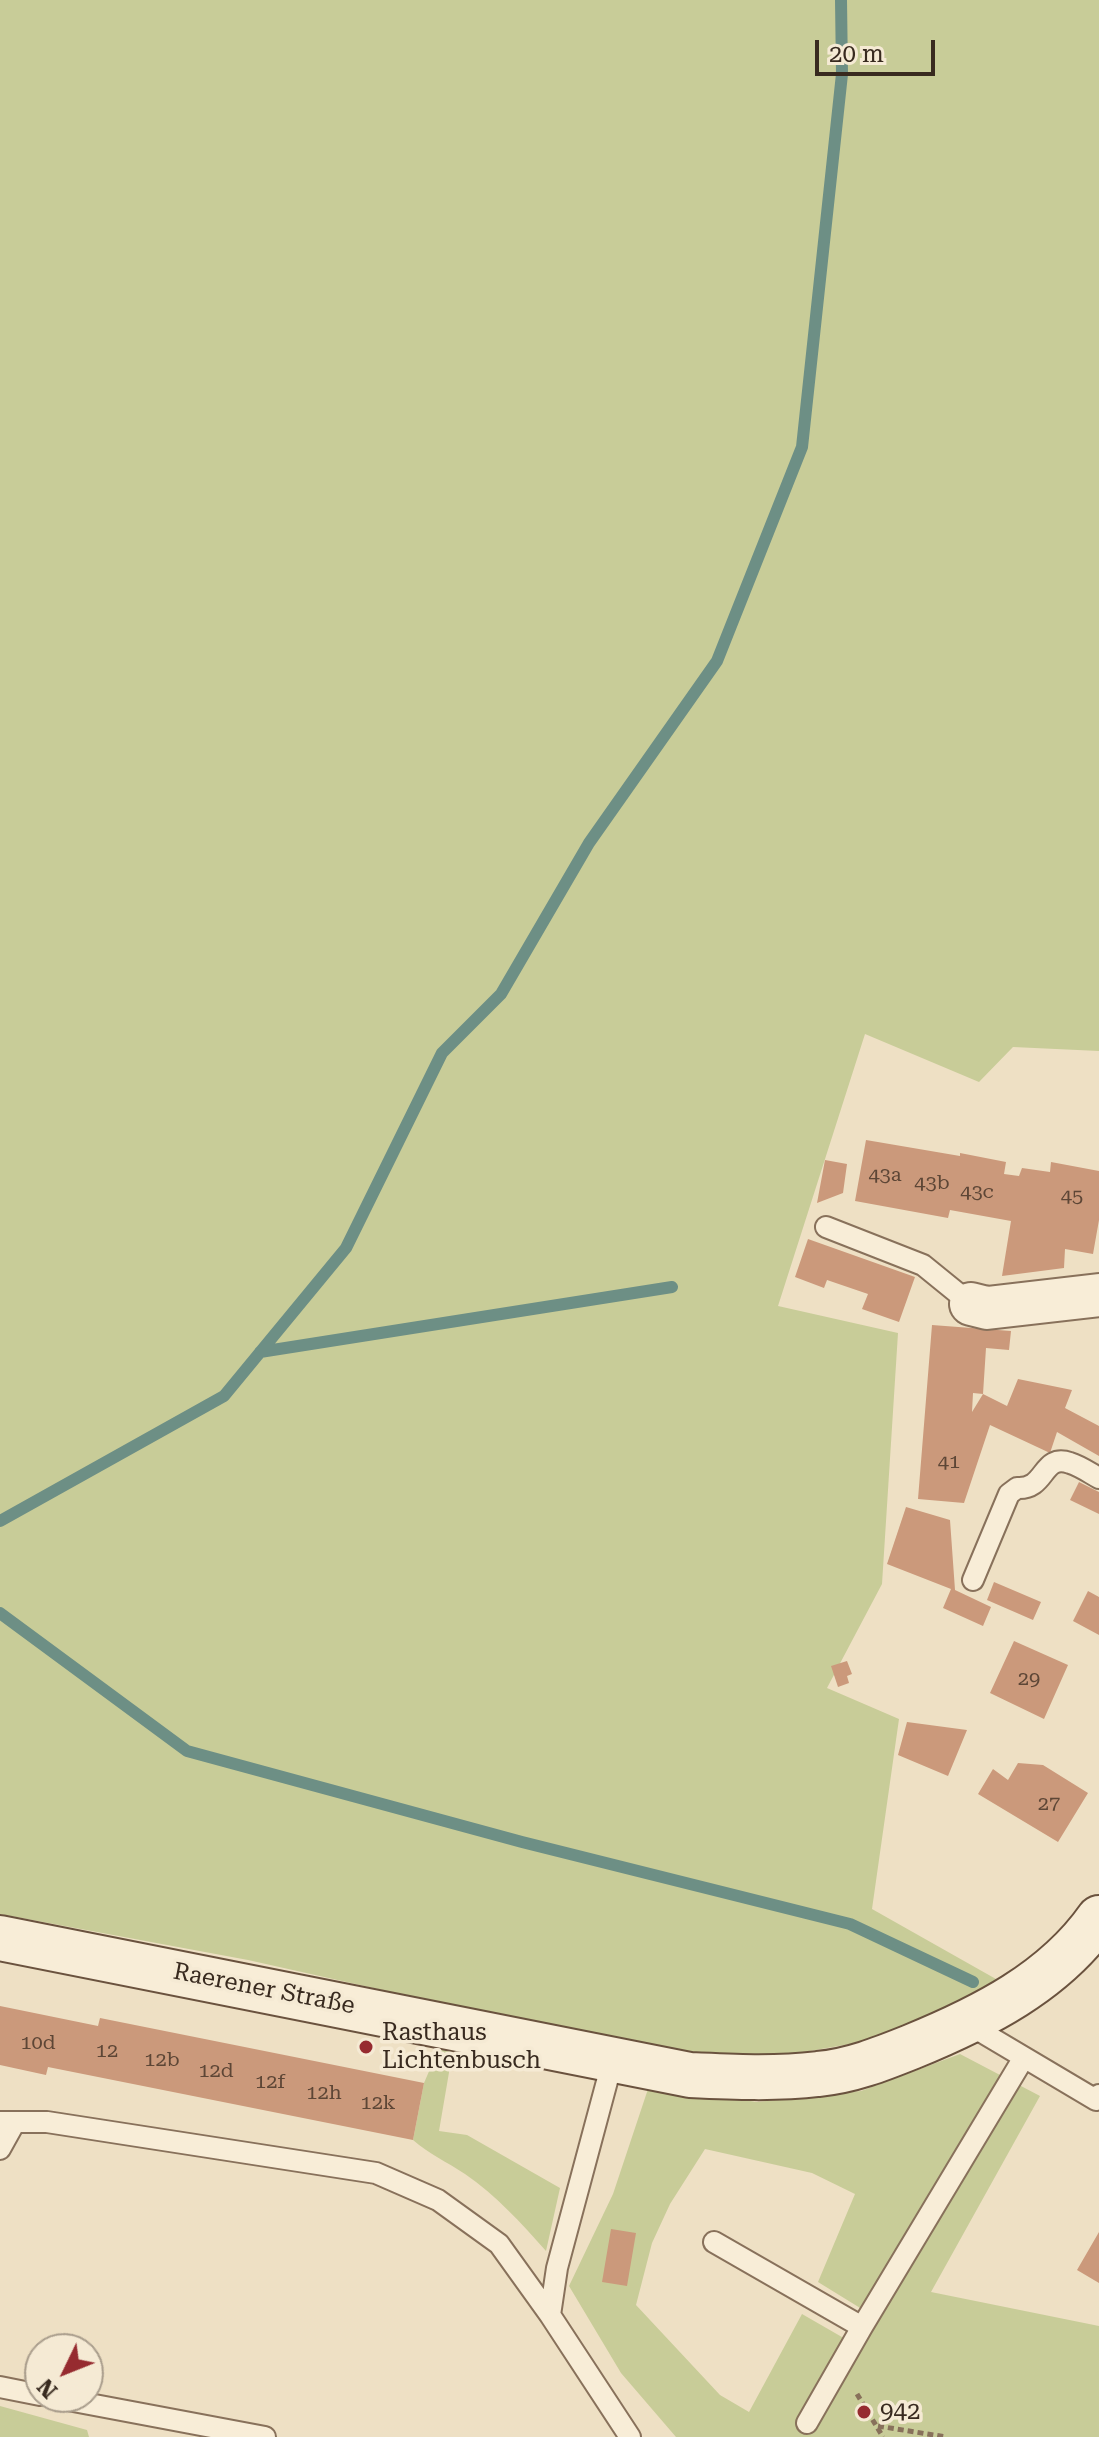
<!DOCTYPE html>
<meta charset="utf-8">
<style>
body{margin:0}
#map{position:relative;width:1099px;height:2437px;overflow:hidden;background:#eee0c4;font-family:"Roboto Serif",serif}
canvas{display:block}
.north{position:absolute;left:24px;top:2333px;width:80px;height:80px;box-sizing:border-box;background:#f5ead4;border:2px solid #a99d8c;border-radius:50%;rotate:227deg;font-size:22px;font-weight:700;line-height:32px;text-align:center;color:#382a1f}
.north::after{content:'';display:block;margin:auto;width:28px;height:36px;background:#962b30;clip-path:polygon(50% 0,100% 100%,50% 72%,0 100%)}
.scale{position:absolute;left:815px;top:40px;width:120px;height:36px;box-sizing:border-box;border:4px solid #382a1f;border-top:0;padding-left:10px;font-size:24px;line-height:28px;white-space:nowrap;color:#382a1f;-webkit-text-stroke:6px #f5ead4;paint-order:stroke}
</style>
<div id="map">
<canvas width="1099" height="2437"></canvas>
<div class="north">N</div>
<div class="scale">20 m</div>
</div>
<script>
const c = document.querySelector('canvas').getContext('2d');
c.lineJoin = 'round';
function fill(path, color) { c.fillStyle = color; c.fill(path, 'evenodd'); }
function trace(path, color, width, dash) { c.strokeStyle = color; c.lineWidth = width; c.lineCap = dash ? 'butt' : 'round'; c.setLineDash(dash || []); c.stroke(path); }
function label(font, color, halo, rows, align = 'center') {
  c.font = font + ' "Roboto Serif",serif'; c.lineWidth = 7; c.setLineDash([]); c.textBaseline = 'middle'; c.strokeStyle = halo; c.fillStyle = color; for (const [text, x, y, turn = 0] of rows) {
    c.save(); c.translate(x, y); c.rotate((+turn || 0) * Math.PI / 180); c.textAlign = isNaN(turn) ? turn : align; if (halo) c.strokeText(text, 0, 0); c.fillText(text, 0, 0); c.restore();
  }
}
fill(new Path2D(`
 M0,0H1099V1051L1013,1047L979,1082L865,1034L778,1306L898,1333L882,1584L827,1688L899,1719L872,1909L1003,1983L921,2024L862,2042L786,2055L701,2054L566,2031L248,1960L0,1914Z
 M439,2048L453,2049L439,2131L467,2135L560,2188L546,2251C521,2223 496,2195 465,2174C447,2162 429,2154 413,2140L424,2083Z
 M960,2054L1040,2096L931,2292L1099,2326V2437H676L621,2373L569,2286L613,2194L649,2086L757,2102L861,2091ZM705,2149L812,2173L855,2194L818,2282L878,2319L861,2348L802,2314L749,2412L720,2395L636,2305L652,2243L670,2204Z
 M0,2406L87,2430L89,2437H0Z`), '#c8cc98');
trace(new Path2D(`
 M260,1352L672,1287
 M0,1521L224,1396L346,1248L442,1053L501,994L589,843L717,661L802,447L842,74L841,0
 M0,1613L187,1751L522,1842L850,1924L973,1982`), '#6d8f85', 12);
fill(new Path2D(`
 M866,1140L960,1156V1153L1006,1162L1004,1174L1019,1176L1022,1168L1050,1172L1051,1162L1099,1171V1220L1093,1254L1065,1249L1064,1268L1002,1276L1011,1221L950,1210L948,1218L855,1201Z
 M825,1160L847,1164L843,1193L817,1203Z
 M808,1239L915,1277L899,1322L862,1309L868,1294L827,1280L824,1288L795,1277Z
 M932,1325L1011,1331L1009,1350L986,1348L983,1394L973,1393L972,1412L983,1394L1007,1406L1018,1379L1072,1390L1065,1408L1099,1426V1456L1057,1432L1050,1453L990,1425L964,1503L918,1499Z
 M1079,1482L1099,1492V1514L1070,1500Z
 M906,1507L950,1520L955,1590L991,1607L983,1626L943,1608L951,1589L887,1564Z
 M994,1582L1041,1602L1033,1620L987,1600Z
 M1088,1591L1099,1597V1635L1073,1621Z
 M1014,1641L1068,1665L1044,1719L990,1693Z
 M847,1661L852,1674L847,1676L849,1683L838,1687L831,1666Z
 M907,1722L967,1730L948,1776L898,1755Z
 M1018,1763L1043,1765L1088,1793L1058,1842L978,1794L993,1769L1008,1780Z
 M0,2006L98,2026L100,2018L424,2083L413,2140L48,2067L46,2075L0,2065Z
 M611,2229L636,2233L627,2286L602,2282Z
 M1099,2232V2283L1077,2270Z`), '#cb997b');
const lane = new Path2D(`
 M826,1227L923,1265L971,1304
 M973,1580L1009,1494L1017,1488C1047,1490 1041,1453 1070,1463C1080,1466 1090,1473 1099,1478
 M968,2024L1096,2100L1099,2095
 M0,2122H47L376,2173L438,2200L499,2244L550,2315L630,2437
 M0,2149L15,2122
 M714,2242L862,2327
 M550,2315L557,2268L613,2059
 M0,2387L40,2395
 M52,2397L265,2437
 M807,2423L862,2327L1023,2059`);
const street = new Path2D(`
 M971,1304L987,1308L1099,1295`);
const secondary = new Path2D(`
 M0,1938L690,2075C733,2077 776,2079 818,2074C851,2071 881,2059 911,2047C982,2018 1054,1982 1099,1918`);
trace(lane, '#88715b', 24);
trace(street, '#88715b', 46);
trace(secondary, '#6a523e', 48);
trace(new Path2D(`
 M857,2394L883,2437
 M878,2426L946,2437`), '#88715b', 5, [6, 4]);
trace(lane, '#f8edd7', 20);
trace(street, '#f8edd7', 42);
trace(secondary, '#f8edd7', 44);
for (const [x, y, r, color] of [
 [366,2047,8,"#962b30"],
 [864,2412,8,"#962b30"]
]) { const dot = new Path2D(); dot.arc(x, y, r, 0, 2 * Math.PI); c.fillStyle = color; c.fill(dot); trace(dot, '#f5ead4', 3); }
label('20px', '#5d4636', null, [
 ["43a",885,1175],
 ["43b",932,1183],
 ["43c",977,1192],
 ["45",1072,1196],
 ["41",949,1462],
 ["29",1029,1679],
 ["27",1049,1804],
 ["10d",38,2043],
 ["12",107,2051],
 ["12b",162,2060],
 ["12d",216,2071],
 ["12f",270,2082],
 ["12h",324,2093],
 ["12k",378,2103]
]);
label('24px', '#382a1f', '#f5ead4', [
 ["Raerener Straße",264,1989,11]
]);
label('24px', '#382a1f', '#f5ead4', [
 ["Rasthaus",382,2033],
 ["Lichtenbusch",382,2061],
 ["942",880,2412]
], 'left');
</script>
